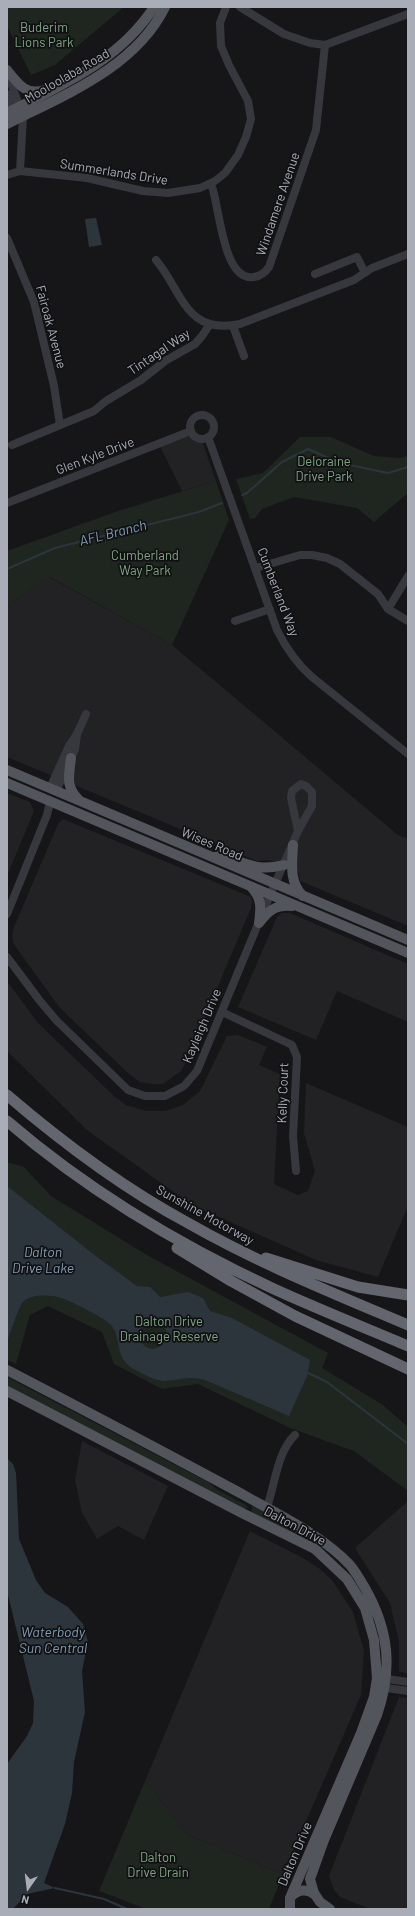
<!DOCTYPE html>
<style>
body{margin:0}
#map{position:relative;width:415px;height:1916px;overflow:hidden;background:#161618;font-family:Barlow,sans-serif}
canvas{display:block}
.frame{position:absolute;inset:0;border:8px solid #a8adb8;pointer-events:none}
.north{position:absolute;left:8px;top:1868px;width:40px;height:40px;-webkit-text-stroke:3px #111113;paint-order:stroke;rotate:194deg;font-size:11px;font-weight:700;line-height:16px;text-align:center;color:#a8adb8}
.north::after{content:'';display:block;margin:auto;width:14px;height:18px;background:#a8adb8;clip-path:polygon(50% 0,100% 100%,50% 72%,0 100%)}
</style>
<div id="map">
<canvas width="415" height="1916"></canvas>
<div class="frame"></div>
<div class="north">N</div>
</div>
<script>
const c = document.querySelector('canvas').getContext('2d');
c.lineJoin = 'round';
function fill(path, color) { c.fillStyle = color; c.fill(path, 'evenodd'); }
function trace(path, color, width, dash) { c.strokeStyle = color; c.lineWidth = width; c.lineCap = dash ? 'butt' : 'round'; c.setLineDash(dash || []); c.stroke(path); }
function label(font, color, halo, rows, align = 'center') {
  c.font = font + ' Barlow,sans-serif'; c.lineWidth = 3.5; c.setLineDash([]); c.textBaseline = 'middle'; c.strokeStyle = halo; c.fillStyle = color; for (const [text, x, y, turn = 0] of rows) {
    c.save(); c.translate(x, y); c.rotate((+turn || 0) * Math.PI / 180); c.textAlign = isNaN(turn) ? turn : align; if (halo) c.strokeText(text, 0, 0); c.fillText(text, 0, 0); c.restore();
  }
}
fill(new Path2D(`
 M191,436L202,441L216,481L182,491L160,446Z
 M49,577L172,645L398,835L408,839V926L300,881L299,873L269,860L257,861L7,757V612L11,603Z
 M7,793L30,802L34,811L7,876Z
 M63,819L251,897L252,902L251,908L186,1062L181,1071L163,1084H152L140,1082L130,1075L59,1007L13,943L12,936L14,927L58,824Z
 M282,913H290L408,964V1022L337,991L316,1040L238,1007L277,917Z
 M7,981L38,1023L114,1096L126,1105L146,1111H165L183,1105L200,1091L227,1036L238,1035L267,1047L259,1065L280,1074L274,1184L298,1195L308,1191L315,1171L304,1133L306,1083L408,1127V1206L378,1277L316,1260L199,1208L185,1200L87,1130L7,1051Z
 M82,1441L168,1486L144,1540L118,1526L97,1539L82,1513L75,1480Z
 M408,1501V1674L399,1671V1642L390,1603L355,1548Z
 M250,1531L303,1558L320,1569L332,1580L353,1612L364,1651L361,1695L283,1874L188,1835L145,1781Z
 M399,1697L408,1698V1909H370L340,1897L334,1890L329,1876Z`), '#222225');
fill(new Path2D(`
 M7,7H124L55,65L31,75L7,26Z
 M300,437H331L374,456L399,458L408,456V493L374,522L357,508L294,497L262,509L255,518L250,519L236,479L263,473Z
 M216,481L229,520L172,645L50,577L11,603L7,612V551L118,511Z
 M7,1162L24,1167L51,1196L145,1254L328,1353L322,1368L383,1405L408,1427V1491L354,1451L290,1428L198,1384L162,1389L114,1364L102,1332L48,1306L30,1315L16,1364L7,1360Z
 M7,1377L208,1482L218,1490L246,1505L248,1508L243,1510L7,1386Z
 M253,1503L298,1530L296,1536L251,1514Z
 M145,1781L188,1835L283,1874L269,1909H146L99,1891Z`), '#1e261f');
fill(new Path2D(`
 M96,218L102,245L89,247L85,219Z
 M7,1186L97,1257L137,1286L150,1287L160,1297L188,1292L203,1298L210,1311L232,1318L310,1360L307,1376L289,1416L205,1380C186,1375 180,1381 163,1381C153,1380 141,1373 132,1368C113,1355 123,1339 111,1325C106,1319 66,1298 58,1297C47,1295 31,1294 23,1302C18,1308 10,1334 7,1342ZM153,1321C182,1326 158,1363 142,1343C134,1334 143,1323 153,1321Z
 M7,1458L13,1464L16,1473L19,1539L36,1580L45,1593L68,1607L83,1624L88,1642L82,1671L85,1712L74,1762L72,1793L65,1824L44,1883L55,1888L27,1894L13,1909H7V1764L27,1736L33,1723L34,1701L7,1591Z`), '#2c353c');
trace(new Path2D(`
 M242,495L247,493L282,462L308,449L340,463L388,473L408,467
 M7,569L55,548L199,512L222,503
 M306,1372L327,1382L408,1444
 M55,1888L104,1899L127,1909`), '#2c353c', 2);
trace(new Path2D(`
 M240,7L284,34L310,43L325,45L408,14
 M7,72L23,116L20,171
 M7,94L15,116
 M7,175L20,171L87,178L143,191L168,193L200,188L215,181L225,173L238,155L246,137L251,119L248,101L229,65L221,46L220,23L226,7
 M211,184C220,205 222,282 254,277C261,276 265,273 269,267L316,130L325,45
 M7,238L34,302L54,386L60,425
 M156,260C183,292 185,335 240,324L354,280L372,268L408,254
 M315,274L357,257L365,273
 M233,326L244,356
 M190 427a12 12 0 1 1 24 0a12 12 0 1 1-24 0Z
 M208,437L277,630C286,648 297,664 312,677L408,754
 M12,445L94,411L106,401L141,380L165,361L195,344L202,336L210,324
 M7,503L191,431
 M256,568L300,555H312L327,558L340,564L378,594L388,609L408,621
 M388,609L408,576
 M235,621L270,609
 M50,788L69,746L77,734L86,714
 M56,791L75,749L77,735
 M7,914L47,815L50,802
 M7,957L40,1001L56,1020L128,1090L145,1096H165L184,1086L197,1071L268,900L298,831L312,806V792L306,786L301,784L292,791L291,798L298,831
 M222,1012L292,1045L297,1057L293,1136L296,1171
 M267,1507C275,1485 277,1452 295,1435
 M381,1678L408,1682
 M379,1687L408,1691`), '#37383d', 8);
trace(new Path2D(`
 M7,70C18,84 26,96 45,90
 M7,113C62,85 120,60 154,7
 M7,124C64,95 135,68 165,7
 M71,758C69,776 65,786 79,800
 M7,770L408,940
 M7,783L408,953
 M293,845C292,863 289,883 303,896
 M217,856C246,860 252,873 284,865
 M252,888C262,899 261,908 259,923
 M259,923C268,911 276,904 292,906
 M7,1370C86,1411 164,1452 242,1494C277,1514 322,1535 350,1565C356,1572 360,1580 365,1588C389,1630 393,1669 377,1715L324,1840L310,1879L314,1893L320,1902L330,1909
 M7,1391L242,1513L315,1549L347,1579L365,1608L374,1640L377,1678L374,1697L361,1733L290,1898
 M290,1909V1898C297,1889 308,1888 315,1895`), '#53555c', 10);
trace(new Path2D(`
 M7,1095C63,1143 123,1188 188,1223C258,1263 333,1293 408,1325
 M7,1121C87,1190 179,1245 274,1289C318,1309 363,1327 408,1346
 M177,1248L231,1281L295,1316L408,1369
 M266,1258L358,1287L408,1295`), '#63666e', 11);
label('13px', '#7fa381', '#111113', [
 ["Buderim",44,28],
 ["Lions Park",44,43],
 ["Deloraine",324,462],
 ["Drive Park",324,477],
 ["Cumberland",145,556],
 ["Way Park",145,571],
 ["Dalton Drive",169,1322],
 ["Drainage Reserve",169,1337],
 ["Dalton",158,1858],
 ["Drive Drain",158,1873]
]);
label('13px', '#a8adb8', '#111113', [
 ["Mooloolaba Road",67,76,-30],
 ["Summerlands Drive",114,172,9],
 ["Windamere Avenue",278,204,-71],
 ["Fairoak Avenue",51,327,75],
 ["Tintagal Way",159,352,-34],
 ["Glen Kyle Drive",95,456,-21],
 ["Cumberland Way",278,592,69],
 ["Wises Road",212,844,23],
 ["Kayleigh Drive",202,1026,-67],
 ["Kelly Court",283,1093,-88],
 ["Sunshine Motorway",205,1215,29],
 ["Dalton Drive",295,1526,28],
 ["Dalton Drive",295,1854,-67]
]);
label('italic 14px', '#7f9bb3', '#111113', [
 ["AFL Branch",113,533,-14],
 ["Dalton",43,1252],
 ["Drive Lake",43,1268],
 ["Waterbody",53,1632],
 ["Sun Central",53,1648]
]);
</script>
